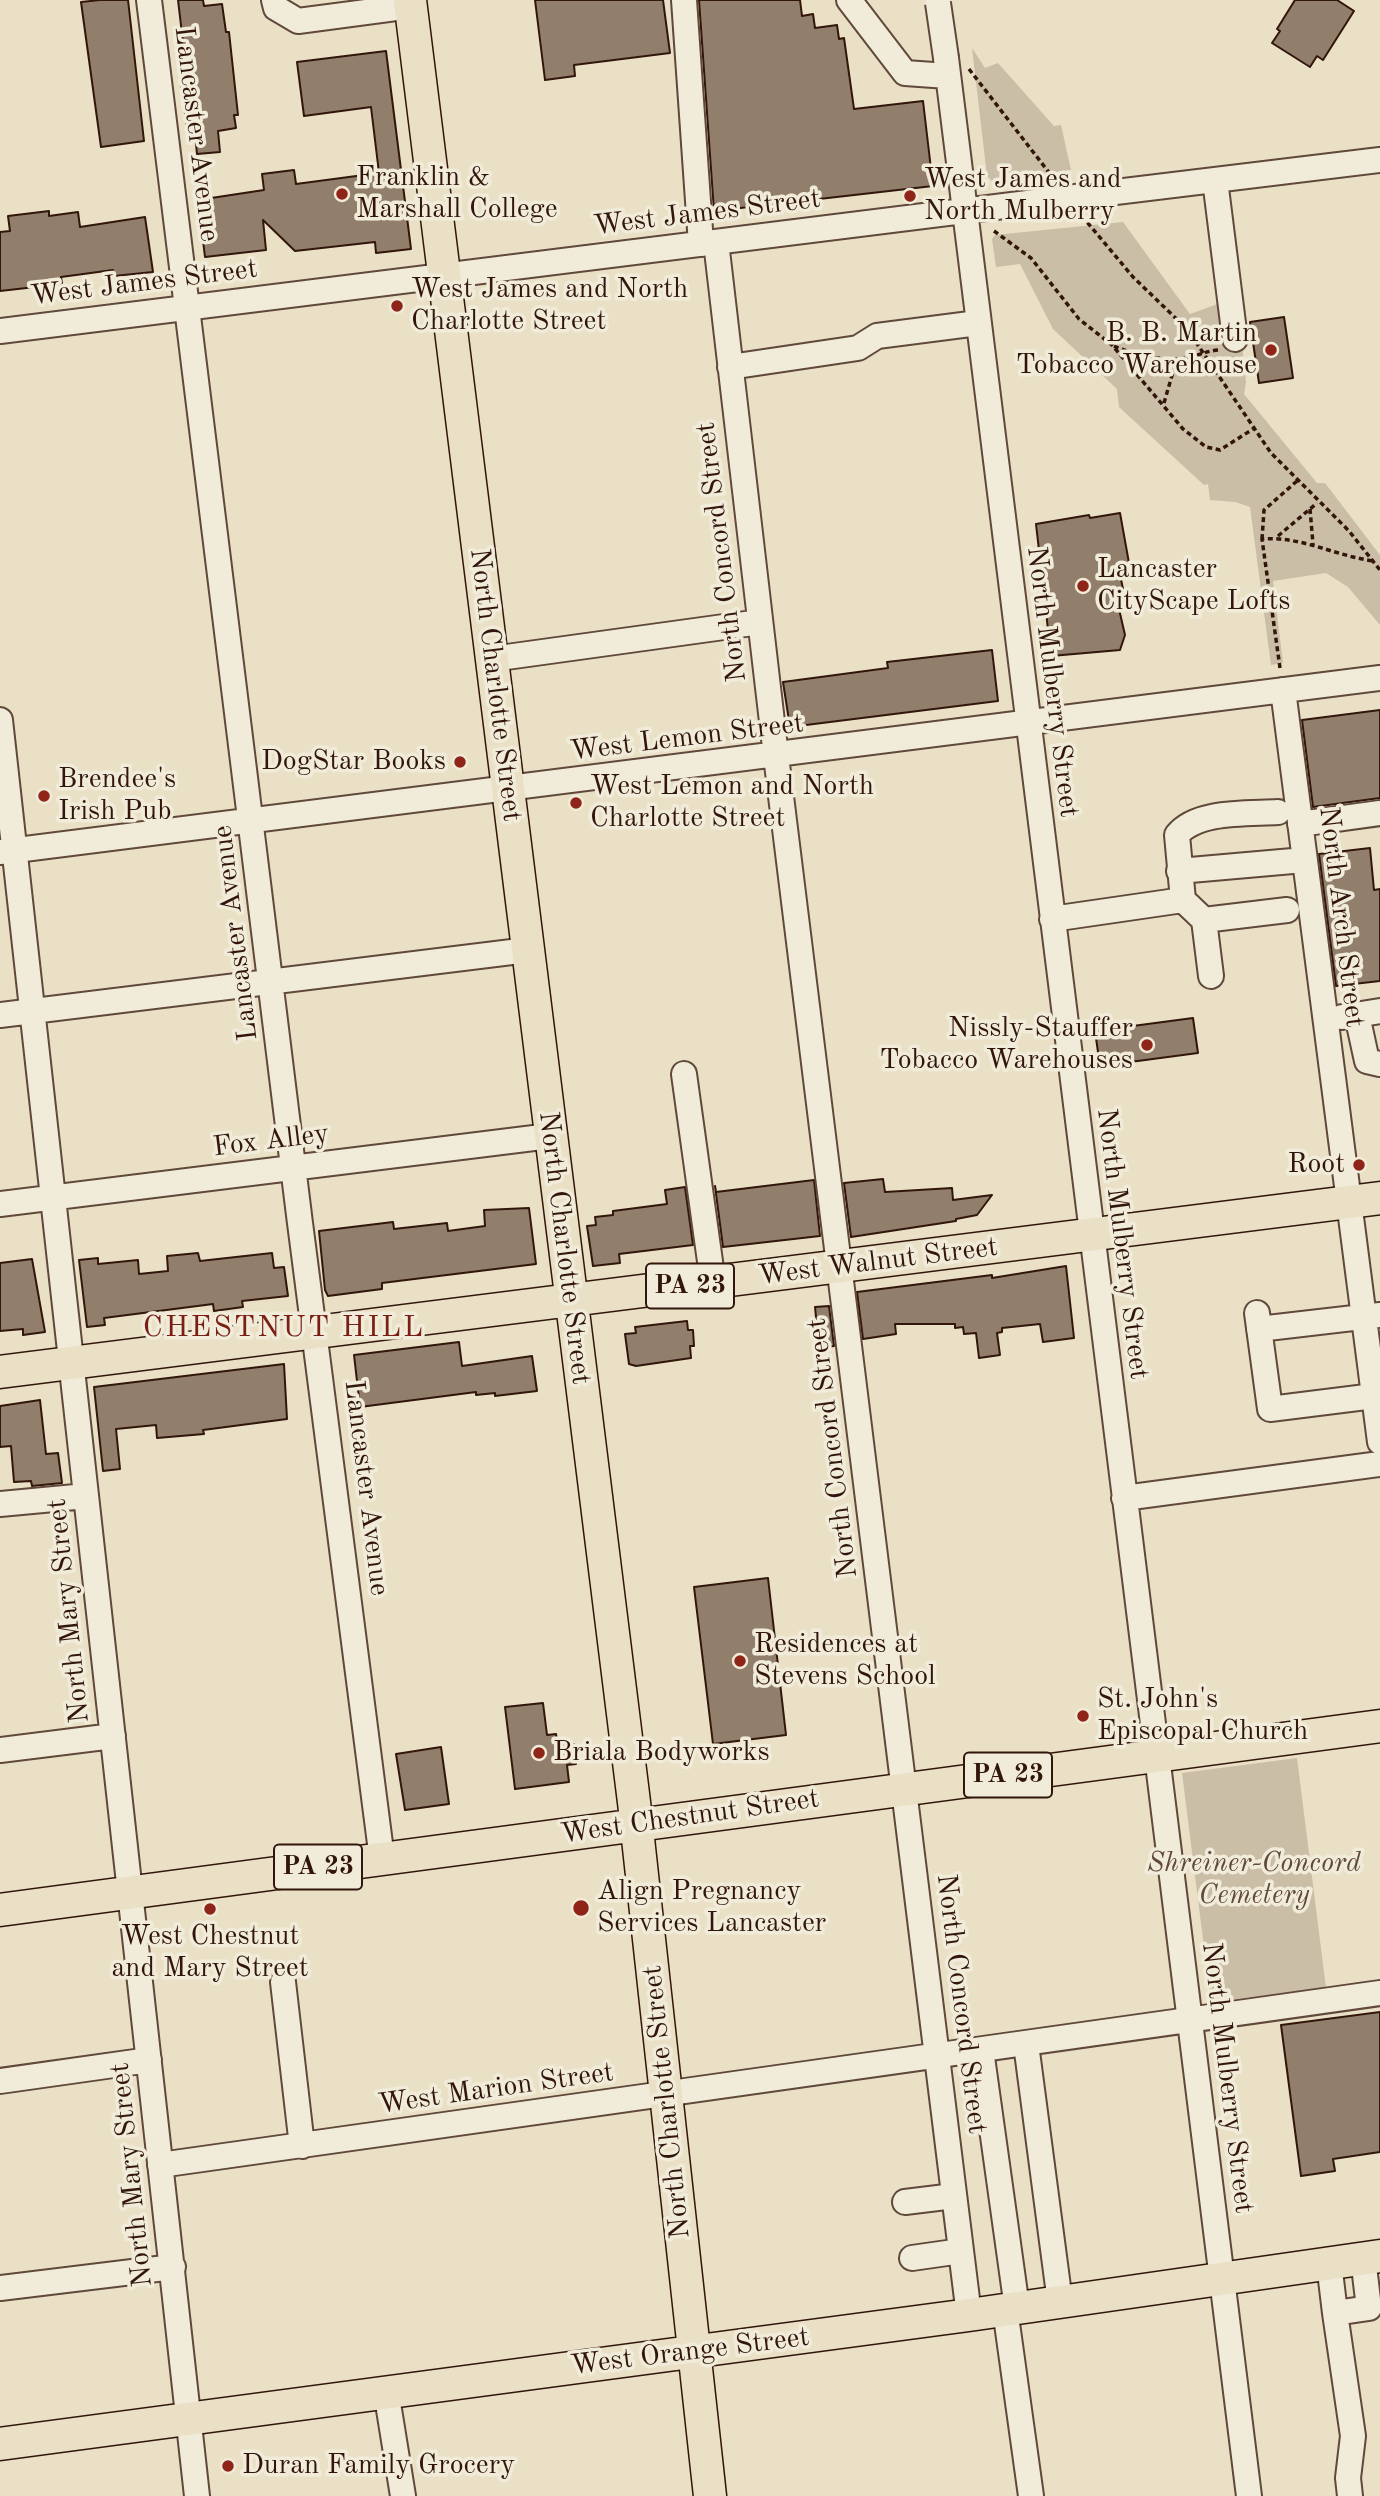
<!DOCTYPE html>
<style>
body{margin:0}
canvas{display:block;background:#e9e0c6}
</style>
<canvas width="1380" height="2496"></canvas>
<script>
const c = document.querySelector('canvas').getContext('2d');
c.lineJoin = 'round';
function fill(path, color) { c.fillStyle = color; c.fill(path, 'evenodd'); }
function trace(path, color, width, dash) { c.strokeStyle = color; c.lineWidth = width; c.lineCap = dash ? 'butt' : 'round'; c.setLineDash(dash || []); c.stroke(path); }
function label(font, color, halo, rows, align = 'center') {
  c.font = font + ' "Old Standard TT",serif'; c.lineWidth = 7; c.setLineDash([]); c.textBaseline = 'middle'; c.strokeStyle = halo; c.fillStyle = color; for (const [text, x, y, turn = 0] of rows) {
    c.save(); c.translate(x, y); c.rotate((+turn || 0) * Math.PI / 180); c.textAlign = isNaN(turn) ? turn : align; if (halo) c.strokeText(text, 0, 0); c.fillText(text, 0, 0); c.restore();
  }
}
fill(new Path2D(`
 M972,48L985,68L998,63L1054,126L1061,125L1071,170L992,181L987,176Z
 M1227,208L1246,382L1244,394L1317,483H1325L1380,555V625L1348,587L1326,573L1273,581L1283,663L1271,665L1250,507L1235,502L1210,500L1208,484L1204,485L1119,407L1117,389L1053,329L1020,264L996,267L992,239L995,235L1123,222L1190,314L1215,305L1224,296Z
 M1297,1758L1326,1988L1211,2002L1182,1773Z`), '#cabea6');
const building = new Path2D(`
 M100,0H128L144,141L101,147L81,2Z
 M178,0H203L204,6L222,4L226,32H229L238,115H234L236,128L218,131L220,152L197,154L195,134L188,135L180,77L187,76Z
 M535,0H663L670,53L574,65L575,76L545,80Z
 M699,0H800L802,16L813,14L815,28L837,25L839,39L844,38L854,109L923,101L933,186L714,211Z
 M1295,0H1337L1354,11L1323,60L1317,56L1310,67L1272,43L1280,31L1277,29Z
 M386,51L411,249L376,253L375,242L295,251L263,220L266,250L205,257L198,200L264,190L262,174L294,170L296,184L379,173L371,107L304,116L297,62Z
 M49,211V216L78,212L80,227L145,217L153,272L114,276L113,270L61,277L62,284L0,291V232L10,231L8,216Z
 M1284,317L1293,378L1259,383L1250,322Z
 M1120,513L1129,563L1118,565L1127,608L1119,609L1125,635L1120,650L1051,656L1036,524L1089,515L1090,518Z
 M992,650L998,701L790,727L783,682L888,668L887,662Z
 M1380,710V798L1313,807L1302,720Z
 M1370,848L1374,890L1380,889V981L1336,986L1319,854Z
 M1193,1018L1198,1053L1100,1066L1095,1031Z
 M883,1179L885,1192L952,1188L953,1200L992,1195L977,1215L956,1219V1221L851,1237L844,1183Z
 M814,1180L820,1236L723,1247L715,1186L716,1192Z
 M685,1187L693,1245L619,1254L620,1263L593,1266L587,1226L596,1225L595,1217L613,1215V1211L667,1204L665,1190Z
 M529,1208L536,1264L382,1283V1289L328,1296L325,1290L319,1231L393,1222L394,1229L447,1223L448,1231L485,1226L484,1210Z
 M198,1253L200,1261L272,1253L274,1268L284,1267L288,1296L242,1301L243,1307L214,1311L213,1304L104,1318L105,1325L87,1327L79,1260L98,1258V1264L138,1260L139,1274L168,1271L167,1256Z
 M32,1259L45,1332L23,1335V1329L0,1331V1263Z
 M1066,1266L1074,1338L1043,1342L1040,1324L1002,1328V1332L997,1333L1000,1355L979,1358L976,1333L964,1334L963,1327L955,1328V1324H895L896,1334L863,1339L857,1292L992,1275V1278Z
 M829,1306L834,1346L819,1348L815,1307Z
 M687,1321L688,1330H693L694,1346H690L691,1358L636,1366L629,1364L625,1334L636,1333L635,1327Z
 M459,1342L462,1366L532,1356L537,1391L495,1396V1393L476,1395V1392L360,1407L354,1355Z
 M284,1364L287,1419L203,1430L204,1434L157,1438L156,1425L116,1429L120,1469L103,1471L94,1387Z
 M40,1400L46,1454L58,1453L62,1483L32,1486L31,1481L14,1482L11,1446L0,1447V1406Z
 M768,1578L786,1735L713,1744L694,1587Z
 M543,1703L547,1735L556,1734L558,1746L574,1744L576,1764L567,1765L569,1782L515,1789L505,1707Z
 M441,1747L449,1804L405,1810L396,1754Z
 M1380,2012V2152L1333,2159L1335,2171L1301,2176L1281,2025Z`);
fill(building, '#917f6c');
trace(building, '#32160b', 2);
const minor = new Path2D(`
 M149,0L300,1223L382,1859
 M274,0L276,8L298,21L411,6
 M684,0L701,244
 M849,0L905,73L948,76
 M946,58L1249,2496
 M1215,180L1235,339
 M1091,195L1380,160
 M716,242L776,756L969,2315
 M0,331L1060,199
 M730,367L858,348L877,336L978,323
 M492,659L760,622
 M1283,690L1380,1442
 M0,720L197,2496
 M1300,824L1380,813
 M0,852L1380,678
 M1179,871L1304,860
 M1183,900L1204,920L1211,976
 M1052,919L1183,900L1177,835C1197,810 1248,814 1278,812
 M1204,920L1287,910
 M0,1015L528,950
 M1357,1015L1367,1061L1380,1064
 M1342,1017L1380,1011
 M684,1074L713,1283
 M0,1204L550,1136
 M1257,1313L1270,1409L1374,1396
 M1259,1329L1380,1315
 M1124,1498L1380,1464
 M0,1504L86,1496
 M0,1750L113,1736
 M283,1982L302,2146
 M1026,2044L1060,2302
 M981,2050L1017,2308
 M0,2081L149,2060
 M160,2165L1380,1993
 M905,2202L954,2196
 M912,2258L961,2251
 M1329,2263L1335,2313L1369,2308L1363,2258
 M0,2288L173,2267
 M1005,2309L1031,2496
 M1335,2313L1353,2436L1348,2478L1350,2496
 M386,2391L403,2496`);
const major = new Path2D(`
 M410,0L634,1802L710,2496
 M0,1372L1380,1198
 M0,1910L1380,1726
 M0,2444L969,2315L1380,2256`);
trace(minor, '#60483a', 28);
trace(major, '#32160b', 35);
trace(new Path2D(`
 M969,69L1054,179
 M1082,216L1133,277L1187,329L1271,453L1349,531L1380,570
 M994,231L1031,258L1079,319L1112,345L1183,429L1206,447L1220,450L1253,429
 M1114,346C1134,355 1169,363 1191,357C1201,354 1208,351 1218,350
 M1164,403L1173,372L1190,358
 M1310,509L1313,544
 M1278,536L1317,503
 M1262,539L1264,510L1297,481
 M1280,668L1262,539C1302,536 1335,556 1374,561`), '#32160b', 3.5, [5, 3.5]);
trace(minor, '#f1ebda', 24);
trace(major, '#e9e0c6', 32);
const minorBridge = new Path2D(`
 M938,3L946,58
 M1060,199L1091,195`);
trace(minorBridge, '#60483a', 28, []);
trace(minorBridge, '#f1ebda', 24);
for (const [x, y, r, color] of [
 [342,194,7,"#8f2418"],
 [910,196,7,"#8f2418"],
 [397,306,7,"#8f2418"],
 [1271,350,7,"#8f2418"],
 [1083,586,7,"#8f2418"],
 [460,762,7,"#8f2418"],
 [44,796,7,"#8f2418"],
 [576,803,7,"#8f2418"],
 [1147,1045,7,"#8f2418"],
 [1359,1165,7,"#8f2418"],
 [740,1661,7,"#8f2418"],
 [1083,1716,7,"#8f2418"],
 [539,1753,7,"#8f2418"],
 [581,1908,9,"#8f2418"],
 [210,1909,7,"#8f2418"],
 [228,2466,7,"#8f2418"]
]) { const dot = new Path2D(); dot.arc(x, y, r, 0, 2 * Math.PI); c.fillStyle = color; c.fill(dot); trace(dot, '#f1ebda', 2.5); }
for (const [x, y, w] of [
 [690,1286,88],
 [1008,1775,88],
 [318,1867,88]
]) { const box = new Path2D(); box.roundRect(x - w / 2, y - 22.5, w, 45, 5); c.fillStyle = '#f1ebda'; c.fill(box); trace(box, '#32160b', 2); }
label('bold 26px', '#32160b', null, [
 ["PA 23",690,1286],
 ["PA 23",1008,1775],
 ["PA 23",318,1867]
]);
label('28px', '#32160b', '#f1ebda', [
 ["Lancaster Avenue",196,134,83],
 ["West James Street",707,213,-7],
 ["West James Street",144,283,-7],
 ["North Concord Street",722,552,-97],
 ["North Mulberry Street",1052,682,83],
 ["North Charlotte Street",495,685,83],
 ["West Lemon Street",687,738,-7],
 ["North Arch Street",1341,917,83],
 ["Lancaster Avenue",236,933,-97],
 ["Fox Alley",271,1141,-7],
 ["North Mulberry Street",1122,1244,83],
 ["North Charlotte Street",564,1248,83],
 ["West Walnut Street",878,1262,-7],
 ["North Concord Street",833,1448,-97],
 ["Lancaster Avenue",366,1488,83],
 ["North Mary Street",69,1611,-96],
 ["West Chestnut Street",690,1817,-8],
 ["North Concord Street",961,2004,83],
 ["North Mulberry Street",1227,2078,83],
 ["West Marion Street",496,2089,-8],
 ["North Charlotte Street",667,2102,-96],
 ["North Mary Street",132,2175,-96],
 ["West Orange Street",690,2352,-7]
]);
label('28px', '#32160b', '#f1ebda', [
 ["Franklin &",356,178],
 ["Marshall College",356,210],
 ["West James and",924,180],
 ["North Mulberry",924,212],
 ["West James and North",411,290],
 ["Charlotte Street",411,322],
 ["B. B. Martin",1257,334,"right"],
 ["Tobacco Warehouse",1257,366,"right"],
 ["Lancaster",1097,570],
 ["CityScape Lofts",1097,602],
 ["DogStar Books",446,762,"right"],
 ["Brendee's",58,780],
 ["Irish Pub",58,812],
 ["West Lemon and North",590,787],
 ["Charlotte Street",590,819],
 ["Nissly-Stauffer",1133,1029,"right"],
 ["Tobacco Warehouses",1133,1061,"right"],
 ["Root",1345,1165,"right"],
 ["Residences at",754,1645],
 ["Stevens School",754,1677],
 ["St. John's",1097,1700],
 ["Episcopal Church",1097,1732],
 ["Briala Bodyworks",553,1753],
 ["Align Pregnancy",597,1892],
 ["Services Lancaster",597,1924],
 ["West Chestnut",210,1937,"center"],
 ["and Mary Street",210,1969,"center"],
 ["Duran Family Grocery",242,2466]
], 'left');
label('italic 28px', '#60483a', '#f1ebda', [
 ["Shreiner-Concord",1254,1864],
 ["Cemetery",1254,1896]
]);
c.letterSpacing = '2px';
label('30px', '#7a1f14', '#f1ebda', [
 ["CHESTNUT HILL",284,1328]
]);
c.letterSpacing = '0px';
</script>
